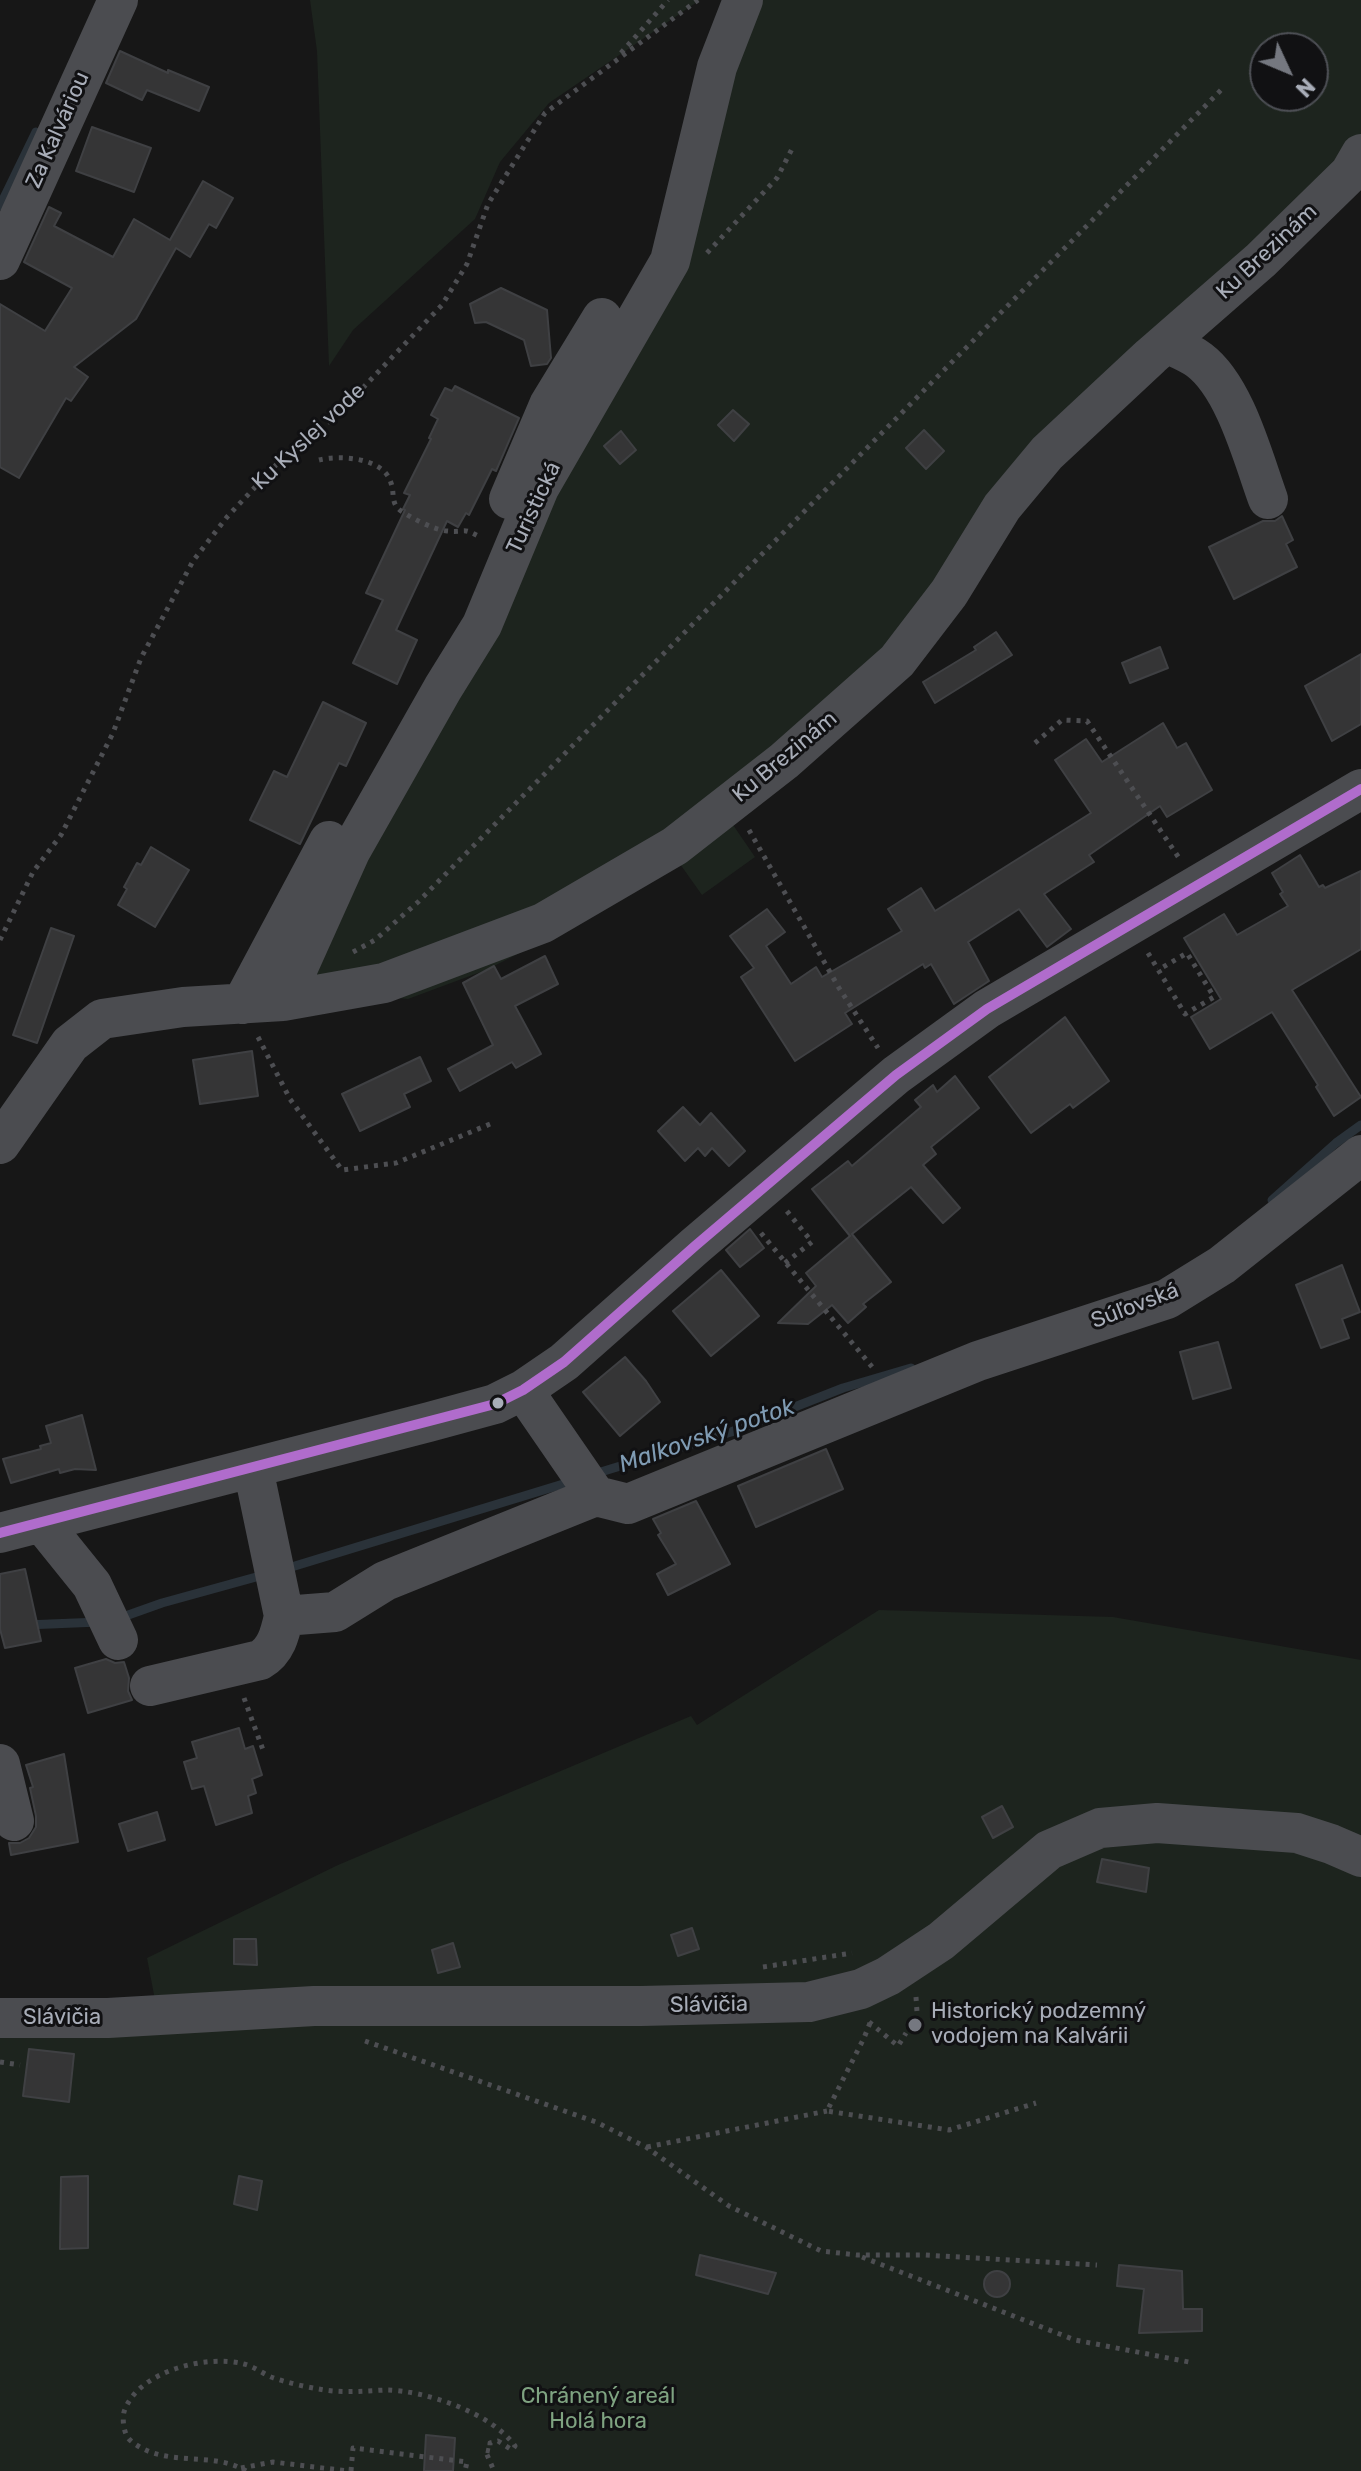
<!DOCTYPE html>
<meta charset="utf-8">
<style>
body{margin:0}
#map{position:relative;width:1361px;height:2471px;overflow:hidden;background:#171717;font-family:Rubik,sans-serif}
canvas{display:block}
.north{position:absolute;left:1249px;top:32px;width:80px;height:80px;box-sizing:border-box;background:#111113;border:2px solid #4d4f55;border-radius:50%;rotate:134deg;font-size:22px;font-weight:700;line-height:32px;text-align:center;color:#a8adb8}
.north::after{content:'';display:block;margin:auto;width:28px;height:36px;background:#757880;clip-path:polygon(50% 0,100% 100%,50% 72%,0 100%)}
</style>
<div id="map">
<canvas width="1361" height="2471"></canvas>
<div class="north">N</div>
</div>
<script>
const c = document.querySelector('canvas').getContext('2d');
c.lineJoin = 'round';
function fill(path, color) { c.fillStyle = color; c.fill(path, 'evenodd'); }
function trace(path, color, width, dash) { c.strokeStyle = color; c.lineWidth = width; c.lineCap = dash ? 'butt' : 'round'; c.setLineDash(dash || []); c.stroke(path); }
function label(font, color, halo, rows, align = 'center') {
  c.font = font + ' Rubik,sans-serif'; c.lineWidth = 6; c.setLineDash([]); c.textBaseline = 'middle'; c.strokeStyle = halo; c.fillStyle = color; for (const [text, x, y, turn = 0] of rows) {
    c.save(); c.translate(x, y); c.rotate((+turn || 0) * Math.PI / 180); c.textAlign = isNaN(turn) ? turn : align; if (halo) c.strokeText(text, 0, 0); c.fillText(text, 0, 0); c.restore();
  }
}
fill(new Path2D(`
 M310,0H700L549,103L500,162L475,219L353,330L329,366L317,51Z
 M727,0H1361V159L1134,351L959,601L585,920L486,970L408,999L300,988L664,254ZM1265,48H1313V96H1265Z
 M729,819L755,857L702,895L675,857Z
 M879,1610L1113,1617L1361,1660V2471H0V2020L155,2000L147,1958L338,1865L691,1716L697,1725Z`), '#1d241e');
trace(new Path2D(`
 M0,206L36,132
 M1272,1200L1336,1143L1361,1125
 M591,1475L731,1432L843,1388L911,1368
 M285,1569L573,1481
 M117,1619L162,1603L267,1574
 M26,1625L99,1622`), '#2a3239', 9);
const building = new Path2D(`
 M120,51L168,73V70L209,87L199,111L147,90L142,100L106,83Z
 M92,127L151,148L134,192L76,171Z
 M203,181L233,198L216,228L209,224L190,257L176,248L136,319L74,367L88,377L71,401L66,398L19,478L0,467V304L45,331L72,288L24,262L49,207L61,213L54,226L113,257L134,219L170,240Z
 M501,288L547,310L551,358L547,364L531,366L524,340L486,322L475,323L470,304Z
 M455,386L519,418L496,471L492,469L469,515L466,513L458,527L447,521L396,630L417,640L397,684L353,663L383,600L366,593L405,510L403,509L410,495L404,493L431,439L429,438L438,419L431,415L445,388L452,391Z
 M733,410L749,424L734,441L718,425Z
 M924,430L944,451L926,469L906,448Z
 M621,431L636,450L620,464L604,446Z
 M1282,516L1293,540L1286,544L1297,567L1234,599L1209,547L1263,521H1275Z
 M996,632L1012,655L935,703L923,682L976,650L974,647Z
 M1160,647L1168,668L1130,683L1122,663Z
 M1361,654V724L1332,741L1305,686Z
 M323,702L366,723L346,766L339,763L300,844L250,820L274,771L287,777Z
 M1163,723L1177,748L1186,743L1212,790L1167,817L1160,806L1089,855L1094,862L1044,894L1071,929L1047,947L1019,909L968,942L989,981L954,1004L931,964L925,968L923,964L845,1013L852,1024L795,1061L741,977L754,968L730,936L767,909L785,932L766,946L791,984L816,967L822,977L902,931L888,909L921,888L935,911L1091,813L1055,760L1086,739L1102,762Z
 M151,847L189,870L155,927L118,905L127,889L124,887L137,863L141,865Z
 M1300,855L1319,887L1323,885L1325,888L1361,871V949L1292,990L1361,1097L1334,1116L1316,1087L1318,1085L1272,1012L1210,1049L1191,1017L1221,999L1184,938L1224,914L1237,935L1288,906L1280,894L1283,892L1272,873Z
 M51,928L74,936L37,1043L13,1035Z
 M545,956L558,984L515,1006L541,1054L516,1068L512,1062L460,1091L448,1069L493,1045L463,983L494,966L501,979Z
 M1065,1017L1109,1081L1073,1108L1070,1104L1031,1133L989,1077Z
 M252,1051L258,1096L200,1104L193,1060Z
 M420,1057L431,1081L404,1094L410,1107L360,1131L342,1094Z
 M955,1076L979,1108L931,1147L936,1154L923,1165L960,1208L943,1223L911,1187L852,1234L891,1282L863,1304L866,1307L848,1323L832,1305L808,1324L778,1323L816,1286L806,1273L850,1236L812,1189L848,1161L852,1166L921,1107L915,1100L933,1085L937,1092Z
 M683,1107L700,1125L711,1113L745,1151L729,1166L712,1148L705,1156L698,1148L685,1161L658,1131Z
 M750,1229L764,1248L740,1267L726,1250Z
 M1342,1265L1360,1312L1342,1319L1349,1338L1321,1348L1296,1285Z
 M721,1270L759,1316L711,1356L673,1311Z
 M1218,1342L1231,1388L1193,1399L1180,1352Z
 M625,1357L646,1381L660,1402L620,1436L583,1392Z
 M82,1415L96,1470L75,1469L60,1473L59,1469L11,1483L3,1459L41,1449L40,1446L51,1443L46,1426Z
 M826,1449L843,1489L756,1527L738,1486Z
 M696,1501L730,1564L668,1595L657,1574L676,1564L658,1535L661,1533L653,1519Z
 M25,1569L41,1641L5,1648L0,1629V1574Z
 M106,1659L115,1663L124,1662L129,1678L128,1691L132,1700L88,1713L75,1668Z
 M239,1728L245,1749L253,1746L262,1775L252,1779L256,1793L248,1796L252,1813L216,1825L204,1786L192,1789L184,1762L197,1758L192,1742Z
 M64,1754L78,1842L11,1855L9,1843H20L29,1838L36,1827V1816L30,1788L33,1787L26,1765Z
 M1002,1806L1013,1827L993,1838L982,1817Z
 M157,1812L165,1840L128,1851L119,1824Z
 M1102,1859L1149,1868L1146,1892L1097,1882Z
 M692,1928L699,1949L678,1956L671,1935Z
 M234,1939H256L257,1965L234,1964Z
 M453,1943L460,1967L438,1973L432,1950Z
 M29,2049L74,2054L69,2102L23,2096Z
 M88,2176V2248L60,2249L61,2177Z
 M239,2176L262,2181L257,2210L234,2204Z
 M700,2255L776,2273L768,2294L696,2275Z
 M1119,2265L1182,2271L1183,2309H1202V2331L1139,2333L1144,2289L1117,2286Z
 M984 2284a13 13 0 1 1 26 0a13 13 0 1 1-26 0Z
 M426,2435L455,2438L453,2471H424Z`);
fill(building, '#353536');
trace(building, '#3f4043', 2);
trace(new Path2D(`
 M621,53L668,0
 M707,253L777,178L794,145
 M319,460C339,455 384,457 391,483C395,493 390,503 401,511C412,518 434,530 447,531C468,533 460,526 482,538
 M1035,743L1062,720L1087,721L1179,858
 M749,830L839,988L878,1048
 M0,940L33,872L61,835L113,733L141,658L193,561L227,517L276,465L337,415L442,305L467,264L488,204L545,113L698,0
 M353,952L375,940L418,902L1224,87
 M1148,953L1185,1014L1214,997L1187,953L1158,970
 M258,1037L290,1099L342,1170L396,1163L495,1122
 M761,1233L873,1368
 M785,1263L812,1242L786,1210
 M244,1698L263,1750
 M763,1967L852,1953
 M916,1997L917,2012
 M869,2022L898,2046L906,2033
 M870,2023L864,2038L827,2111L949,2130L1036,2103
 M365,2041L596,2122L646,2147L729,2206L821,2251L857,2255H924L1097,2265
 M0,2062L20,2065
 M647,2147L827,2111
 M862,2257L1075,2340L1194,2363
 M241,2468L273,2462L348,2471
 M246,2471C212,2450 163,2469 130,2440C124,2435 122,2420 124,2412C137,2371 207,2354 244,2364C253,2366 262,2373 271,2377C287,2383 307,2387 324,2390C345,2393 364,2391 385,2390C424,2390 492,2413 515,2446L512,2450L498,2441L490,2443V2451L485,2450L494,2471
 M351,2471L353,2448L467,2462L465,2471`), '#4d4e52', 5, [4, 6]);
trace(new Path2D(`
 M0,260L118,0
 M1166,343C1177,348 1190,353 1199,360C1235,387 1253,458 1268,499
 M509,499L549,405L602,318
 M283,1001L350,852L443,688L482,625L539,488L670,261L717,67L743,0
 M242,1004L329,841
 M0,1144L70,1044L102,1019L183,1007L283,1001L384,983L543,923L675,846L784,761L897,661L949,593L1002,507L1047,453L1151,356L1261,260L1350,173L1361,154
 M523,1390L596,1496L628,1504L978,1361L1167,1299L1222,1265L1361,1155
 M42,1523L92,1585L118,1640
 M0,1533L429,1422L495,1404L523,1390L564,1362L695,1246L896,1075L987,1009L1361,789
 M284,1616L335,1612L385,1581L596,1496
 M150,1686L260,1660C276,1651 280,1634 284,1616L253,1468
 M0,1764L14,1821
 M0,2018H108L314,2006H641L809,2002L861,1989L888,1976L941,1941L1049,1850L1100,1828L1157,1823L1297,1833L1331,1844L1361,1857`), '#4b4c50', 40);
trace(new Path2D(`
 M0,1533L495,1404L523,1390L564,1362L695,1246L896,1075L987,1009L1361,789`), '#b06ccc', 10);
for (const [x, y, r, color] of [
 [498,1403,7,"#a8adb8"],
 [915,2025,8,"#757880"]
]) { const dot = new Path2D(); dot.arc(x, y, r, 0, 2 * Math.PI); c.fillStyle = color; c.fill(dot); trace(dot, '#111113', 3); }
label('22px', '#a8adb8', '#111113', [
 ["Za Kalváriou",58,130,-66],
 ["Ku Brezinám",1267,252,-43],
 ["Ku Kyslej vode",309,437,-43],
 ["Turistická",534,508,-65],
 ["Ku Brezinám",785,757,-40],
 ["Súľovská",1135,1306,-21],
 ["Slávičia",709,2005,-1],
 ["Slávičia",62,2018]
]);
label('22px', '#a8adb8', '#111113', [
 ["Historický podzemný",931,2012],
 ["vodojem na Kalvárii",931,2037]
], 'left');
label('22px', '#7fa381', '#111113', [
 ["Chránený areál",598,2397],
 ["Holá hora",598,2422]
]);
label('italic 24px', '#7f9bb3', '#111113', [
 ["Malkovský potok",707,1436,-19]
]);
</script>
